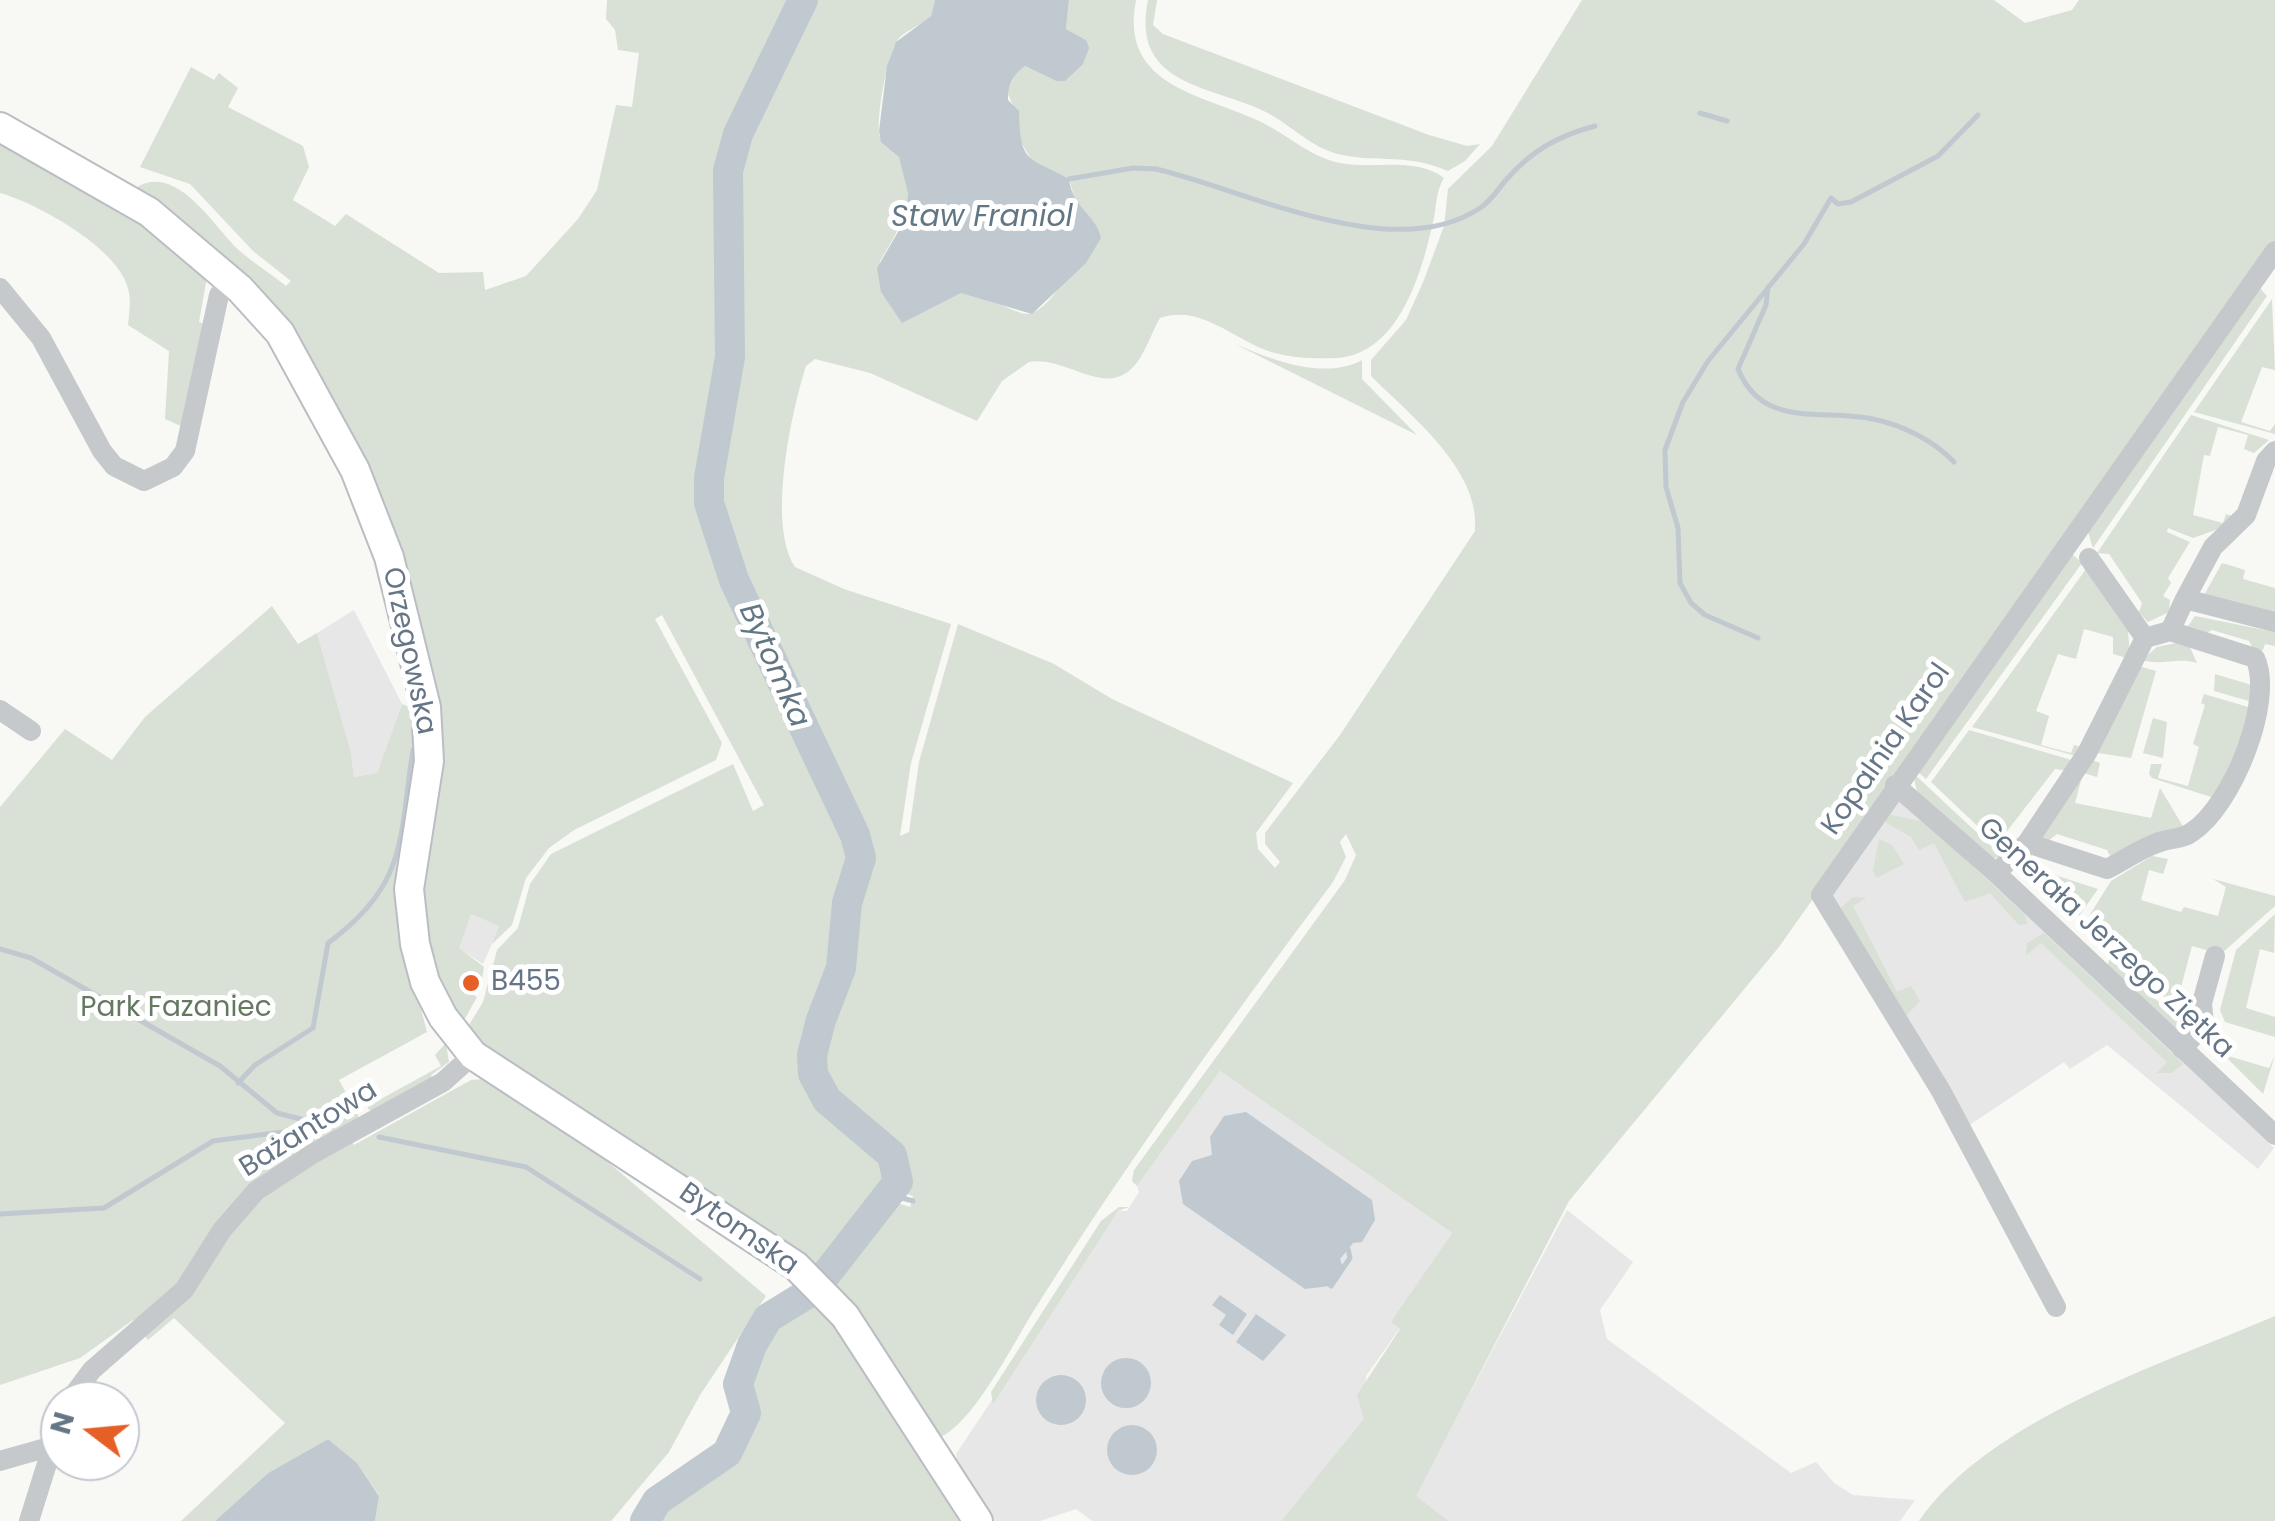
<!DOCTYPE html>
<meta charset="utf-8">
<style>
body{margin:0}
#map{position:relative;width:2275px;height:1521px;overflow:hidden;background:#f8f8f5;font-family:Poppins,sans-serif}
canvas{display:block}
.north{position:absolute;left:40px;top:1381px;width:100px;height:100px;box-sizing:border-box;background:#fff;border:2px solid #c2c8cf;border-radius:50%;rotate:286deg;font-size:28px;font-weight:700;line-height:40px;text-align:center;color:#667687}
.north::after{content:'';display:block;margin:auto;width:35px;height:45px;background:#e65f26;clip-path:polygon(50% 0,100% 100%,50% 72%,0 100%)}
</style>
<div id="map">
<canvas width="2275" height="1521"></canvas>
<div class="north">N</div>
</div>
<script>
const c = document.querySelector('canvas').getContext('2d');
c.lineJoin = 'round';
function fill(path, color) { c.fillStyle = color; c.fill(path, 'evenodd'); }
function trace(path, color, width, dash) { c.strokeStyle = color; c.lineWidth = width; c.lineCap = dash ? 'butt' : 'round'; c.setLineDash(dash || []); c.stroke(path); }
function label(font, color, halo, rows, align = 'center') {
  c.font = font + ' Poppins,sans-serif'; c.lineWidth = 10; c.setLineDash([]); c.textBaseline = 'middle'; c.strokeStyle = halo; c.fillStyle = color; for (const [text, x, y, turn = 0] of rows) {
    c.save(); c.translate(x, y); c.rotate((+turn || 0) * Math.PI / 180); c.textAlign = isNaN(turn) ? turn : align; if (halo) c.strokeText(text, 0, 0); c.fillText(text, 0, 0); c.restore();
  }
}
fill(new Path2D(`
 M354,610L402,704L377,773L354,777L351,752L317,633Z
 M1896,791L2274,1148L2258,1169L2107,1045L2070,1069L2064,1062L1965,1128L1827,895Z
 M471,914L500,926L483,964L458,948Z
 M1220,1071L1452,1233L1392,1322L1400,1328L1366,1376L1365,1419L1281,1521H1092L1076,1509L1040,1521H995L960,1474L956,1454L1118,1211H1127L1139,1192L1137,1186Z
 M1567,1210L1633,1262L1600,1310L1607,1339L1791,1473L1816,1462L1834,1483L1853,1495L1915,1500L1900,1521H1446L1415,1496Z`), '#e6e7e6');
fill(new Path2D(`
 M607,0H800L727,158L728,350L707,500L730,580L803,730L849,838L853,859L834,929L832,973L808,1032V1083L832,1113L883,1157L890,1179L818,1276L463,1035L483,1002L497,950L518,928L530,884L551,854L733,764L753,811L764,805L662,615L655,619L722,743L716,760L574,830L549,848L526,878L512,925L492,944L499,926L471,914L459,948L484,967L482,979L468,971L460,986L477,997L458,1031L415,930L432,764L392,556L283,331L134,189C177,159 215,230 241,252C255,264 271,274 286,286L291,281L253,251L190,184L140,167L191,67L214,80L219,73L238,88L228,107L303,146L309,167L293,200L335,226L346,214L439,273L483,272L485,290L526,276L578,219L597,190L616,105L632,107L639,53L618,50L615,30L606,19Z
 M807,0H935L931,16C921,25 909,29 899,38C888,51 875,120 880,137C883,146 895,149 900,159C919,200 901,226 880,261L889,302L902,322L961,293C982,294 1001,306 1021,313C1051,323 1083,243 1092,220L1077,206L1069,179L1036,166L1031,159L1018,137L1019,119L1007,92L1017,71L1025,66L1056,81L1083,63L1086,40L1066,29L1069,0H1136C1118,90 1210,95 1265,124C1290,137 1311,157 1340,163C1374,170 1414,156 1444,178C1435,193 1437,206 1433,222C1422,272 1399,354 1337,358C1318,359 1293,358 1275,353C1237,343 1202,303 1160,318C1152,332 1147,348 1138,361C1109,403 1068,355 1029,362L1002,381L977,421L870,373L815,359L806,366C791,413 767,524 795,567L844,589L951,624L911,763L900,836L909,832L919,762L958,624L1054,664L1112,699L1293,783L1256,833L1258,849L1275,868L1280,862L1265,844V833L1340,735L1475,531C1481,470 1410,415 1371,376V360L1406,320L1424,280L1444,226L1448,189L1492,146L1582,0H1994L2025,23L2072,10L2079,0H2275V245L1779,947L1569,1201L1416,1496L1448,1521H1281L1364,1419L1357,1395L1400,1329L1391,1322L1452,1233L1220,1071L1137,1186L1132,1181L1134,1170L1345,880L1356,855L1346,834L1340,842L1346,857L1333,882C1228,1023 1126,1163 1033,1312C1013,1344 972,1426 938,1438L824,1287L889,1208L897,1203L910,1207L913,1196L899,1191C926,1141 827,1115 818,1066C812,1038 834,1010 841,985C851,950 845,912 859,878C865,861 871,853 869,834L848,819L781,667L735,577L712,503L714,456L730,388L733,355L729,195L733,160Z
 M1148,0H1157L1153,25L1163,34L1429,135L1467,146L1480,144L1465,161L1448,171C1405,153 1383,163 1342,155C1313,149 1293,127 1268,113C1214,85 1130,88 1148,0Z
 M0,138L144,224L207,277L199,322L204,324L183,427L165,419L169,351L128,325C129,315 131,303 129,293C124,251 37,203 0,193Z
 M2258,286L2267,296L2093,548L2088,532Z
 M2272,299L2275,370L2262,367L2241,422L2270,431L2275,424V434L2194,412Z
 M1233,343C1269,359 1324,381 1362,360V379L1417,435Z
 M2191,415L2269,440L2254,453L2244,449L2248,435L2218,427L2210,456L2204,455L2193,515L2223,523L2226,514L2232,516L2221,528L2193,538L2168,528L2167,532L2190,542L2168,578L2171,583L2163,596L2170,600L2169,612L2148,622L2139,612L2142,603L2109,554L2097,553Z
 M2072,554L2082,563L1926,779L1917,771Z
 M2222,563L2245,570L2243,579L2275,588V617L2203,597Z
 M2086,569L2128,631L2130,655V659L2113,654V637L2084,629L2076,659L2058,654L2036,711L2049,716L2041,745L2071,753L2074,745L2081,747L2076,756L1972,727Z
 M272,606L298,644L317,633L351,752L354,777L377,773L402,704L415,709L418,734L405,949L427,1032L339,1080L358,1115V1121L345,1128L354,1145L471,1080L485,1079L583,1141L766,1296L700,1395L669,1452L611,1521H375L379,1495L357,1463L328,1439L268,1473L215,1521H181L285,1423L174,1318L148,1340L133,1320L80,1358L0,1385V807L65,729L112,760L145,717Z
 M2195,616L2275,632V646L2265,644L2263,650L2254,651L2249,641L2212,630L2202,636L2186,629Z
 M2176,643L2189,645L2197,663C2177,657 2162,666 2142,660L2157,647Z
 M2139,666L2156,671L2131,758L2098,753Z
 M2215,674L2255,686L2256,703L2214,691Z
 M2204,694L2255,709L2214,798L2152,778L2149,774L2151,764H2162L2158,778L2188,786L2199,747L2193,744L2205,705L2201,703Z
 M2153,718L2167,722L2163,758L2143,753Z
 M1969,730L2075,761L2068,771L2055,769L2001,839L2011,849L2006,853L1931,782Z
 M2092,760L2100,763L2097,777L2083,773L2075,803L2151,818L2160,788L2184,828L2111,858L2107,850L2057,834L2043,845V825Z
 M1913,773L2002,856L1992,859L1917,792Z
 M1887,814L1925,822L2024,914L2028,924L2019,925L1990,893L1965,902L1934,843L1919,850L1911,837L1883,821Z
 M1879,839L1892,845L1904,864L1876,878L1873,871Z
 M2028,854L2036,857V869L2098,889L2079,916L2017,862Z
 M2152,856L2168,859L2163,874L2149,870L2141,900L2181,912L2184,907L2218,916L2226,887L2213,879L2275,896V906L2221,954L2192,946L2180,991L2191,995L2194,1026L2084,924L2111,881Z
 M1853,897L1866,898L1853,906L1897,992L1911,986L1920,1001L1906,1016L1837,911Z
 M2275,914L2274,953L2260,949L2246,1008L2275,1017V1037L2225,1022L2220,1010L2236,950Z
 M2044,933L2183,1064L2172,1073H2157L2167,1062L2041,943L2026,955L2027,943Z
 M2110,957L2189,1030L2170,1028L2107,968Z
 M2211,1042L2227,1045L2225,1055L2269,1068L2275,1055L2263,1094Z
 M446,1043L449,1062L431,1075L433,1080L377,1110H369L362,1096L370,1105L441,1066L435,1055Z
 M1119,1207H1129L1118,1211L993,1404L991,1392L1101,1221Z
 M813,1296L966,1521H651L666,1500L719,1468L741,1443L750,1405L744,1382L762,1333L785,1310Z
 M2275,1316V1521H1919C1989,1419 2163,1364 2275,1316Z`), '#d9e0d6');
fill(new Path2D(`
 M935,0H1069L1066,29L1086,40L1089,48L1083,64L1065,81H1056L1025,66C1014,73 1007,86 1008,100L1019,111C1020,166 1029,156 1069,179C1073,209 1096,214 1101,238L1086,263L1032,314L961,293L902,323L881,292L877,268L905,220L908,193L899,157L881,142L879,131L887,66L896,42L931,16Z
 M1246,1112L1372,1200L1375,1220L1362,1242L1353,1243L1340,1259L1343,1267L1330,1286L1305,1289L1183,1204L1179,1181L1192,1161L1212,1155L1210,1137L1224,1116Z
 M1220,1295L1247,1314L1233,1335L1219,1325L1226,1315L1212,1305Z
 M1256,1314L1286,1335L1263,1361L1236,1342Z
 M1101 1383a25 25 0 1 1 50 0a25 25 0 1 1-50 0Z
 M1036 1400a25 25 0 1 1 50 0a25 25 0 1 1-50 0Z
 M1107 1450a25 25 0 1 1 50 0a25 25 0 1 1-50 0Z
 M328,1439L357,1463L379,1496L375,1521H215L268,1473Z`), '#c0c9cf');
trace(new Path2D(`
 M1700,113L1727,121
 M1069,179L1133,168L1156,169C1246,190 1394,266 1480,208C1491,201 1498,189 1506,180C1532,150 1558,136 1595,126
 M1768,287L1766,305L1738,369C1763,430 1822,408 1873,419C1902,425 1933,440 1954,462
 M1758,638L1705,615L1691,603L1680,583L1678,528L1666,487L1665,450L1683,402L1708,361L1804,244L1831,198L1838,204L1851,202L1938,156L1978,115
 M0,949L31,958L220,1066L277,1113L328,1126
 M238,1083L255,1065L313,1028L328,943C409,884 399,837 413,750
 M379,1137L526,1167L700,1279
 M891,1195L913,1201
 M0,1214L104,1208L213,1141L322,1127
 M1331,1286L1350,1258L1348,1249`), '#c0c9cf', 5);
trace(new Path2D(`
 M803,0L738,134L728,171L730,357L709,478V503L734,580L855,835L861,858L847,903L841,968L821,1020L812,1055L813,1074L827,1100L892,1155L898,1182L824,1277
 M645,1521L657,1501L727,1453L746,1413L738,1384L752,1345L768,1318L812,1291`), '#c0c9cf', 30);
const secondary = new Path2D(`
 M0,127L149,212L240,289L280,333L355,470L389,557L426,707L429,761L409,889L415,944L425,982L443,1017L473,1055L796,1266L845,1316L978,1521`);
trace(secondary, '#babec3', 32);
trace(new Path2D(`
 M0,288L41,338L102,451L114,466L144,481L173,467L185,451L219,295L229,279
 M2185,599L2213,547L2246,515L2266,461L2275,451
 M2170,631L2185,599L2275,622
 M0,710L31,731
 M1895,785L1996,873L2275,1135
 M2027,843L2107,869C2125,860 2144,846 2163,841C2173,838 2183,839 2192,832C2232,806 2275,700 2255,658L2170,631L2145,638L2089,558
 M1996,873L2027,843L2087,753L2145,638
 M2182,1049L2204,1025L2202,1003L2215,956
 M2056,1307L1941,1091L1821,895L2275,251
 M69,1401L92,1370L184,1290L222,1230L256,1191L314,1153L443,1082L473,1055
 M0,1461L56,1445
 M29,1521L60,1422`), '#c5c9cc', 20);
trace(secondary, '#fff', 28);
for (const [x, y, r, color] of [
 [471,983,10,"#e65f26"]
]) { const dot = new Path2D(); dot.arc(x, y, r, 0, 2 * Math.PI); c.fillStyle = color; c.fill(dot); trace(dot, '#fff', 4); }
label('28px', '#667687', '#fff', [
 ["Orzegowska",408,651,78],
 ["Kopalnia Karol",1887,750,-55],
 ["Generała Jerzego Ziętka",2105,939,43],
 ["Bażantowa",309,1130,-32],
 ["Bytomska",738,1230,35]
]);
label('28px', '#667687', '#fff', [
 ["B455",491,983]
], 'left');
label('28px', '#657961', '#fff', [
 ["Park Fazaniec",176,1009]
]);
label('italic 30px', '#627783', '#fff', [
 ["Staw Franiol",982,218],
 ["Bytomka",773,666,66]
]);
</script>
